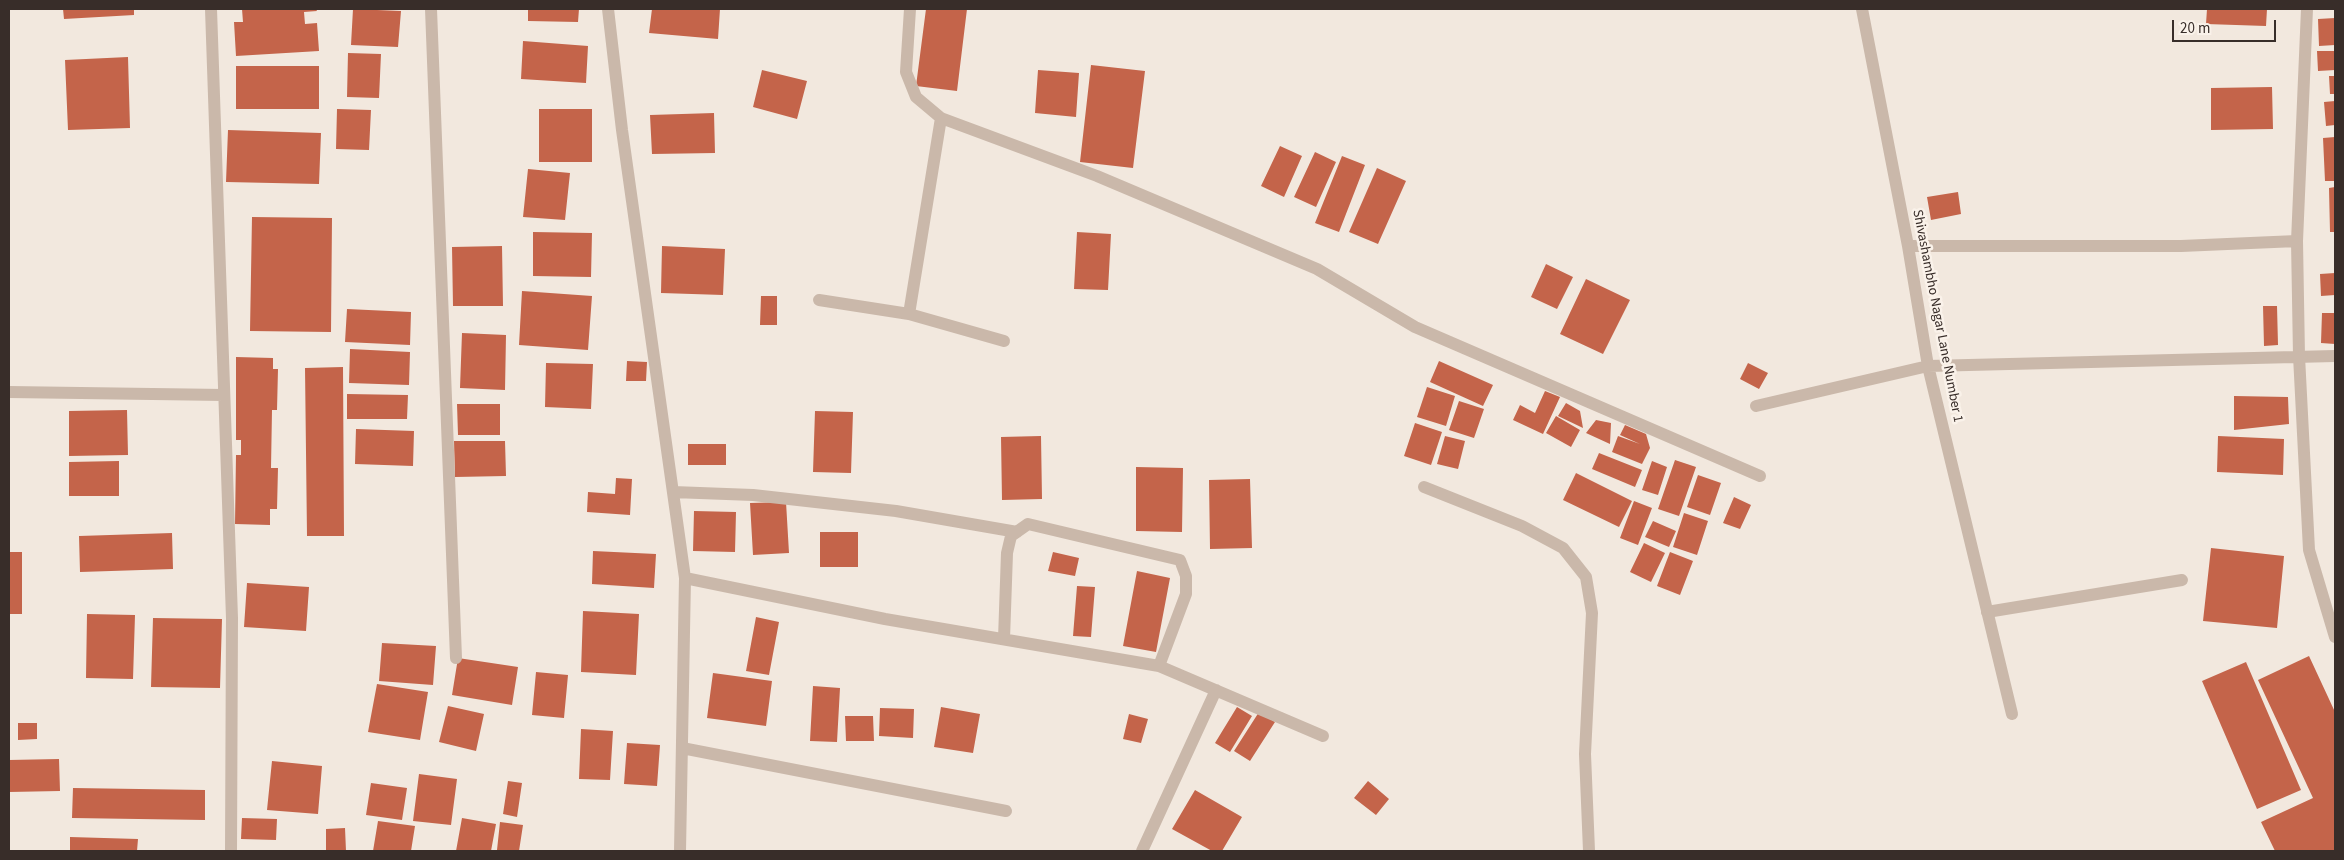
<!DOCTYPE html>
<style>
body{margin:0}
#map{position:relative;width:2344px;height:860px;overflow:hidden;background:#f2e8de;font-family:"Source Sans 3",sans-serif}
canvas{display:block}
.frame{position:absolute;inset:0;border:10px solid #382d29;pointer-events:none}
.scale{position:absolute;left:2172px;top:20px;width:104px;height:22px;box-sizing:border-box;border:2px solid #382d29;border-top:0;padding-left:6px;font-size:15px;line-height:18px;white-space:nowrap;color:#382d29;-webkit-text-stroke:4px #faf2ea;paint-order:stroke}
</style>
<div id="map">
<canvas width="2344" height="860"></canvas>
<div class="frame"></div>
<div class="scale">20 m</div>
</div>
<script>
const c = document.querySelector('canvas').getContext('2d');
c.lineJoin = 'round';
function fill(path, color) { c.fillStyle = color; c.fill(path, 'evenodd'); }
function trace(path, color, width, dash) { c.strokeStyle = color; c.lineWidth = width; c.lineCap = dash ? 'butt' : 'round'; c.setLineDash(dash || []); c.stroke(path); }
function label(font, color, halo, rows, align = 'center') {
  c.font = font + ' "Source Sans 3",sans-serif'; c.lineWidth = 5; c.setLineDash([]); c.textBaseline = 'middle'; c.strokeStyle = halo; c.fillStyle = color; for (const [text, x, y, turn = 0] of rows) {
    c.save(); c.translate(x, y); c.rotate((+turn || 0) * Math.PI / 180); c.textAlign = isNaN(turn) ? turn : align; if (halo) c.strokeText(text, 0, 0); c.fillText(text, 0, 0); c.restore();
  }
}
fill(new Path2D(`
 M63,9H134V15L64,19Z
 M242,9H316L317,11L304,12L305,24L317,23L319,51L236,56L234,22H243Z
 M353,9L401,11L398,47L351,45Z
 M528,9H579L578,22L528,21Z
 M652,9H720L718,39L649,33Z
 M926,9H967L957,91L916,86Z
 M2207,9H2267L2266,26L2206,24Z
 M2335,18V45L2319,46L2318,19Z
 M523,41L588,46L586,83L521,79Z
 M2317,51H2335V70L2318,71Z
 M348,53L381,54L379,98L347,97Z
 M128,57L130,128L68,130L65,60Z
 M1091,65L1145,71L1133,168L1080,162Z
 M236,66H319V109H236Z
 M762,70L807,81L797,119L753,107Z
 M1038,70L1079,73L1076,117L1035,113Z
 M2329,76H2335V94H2330Z
 M2272,87L2273,129L2211,130V88Z
 M2335,101V125L2326,126L2324,102Z
 M337,109L371,110L369,150L336,149Z
 M539,109H592V162H539Z
 M714,113L715,153L652,154L650,115Z
 M228,130L321,133L319,184L226,182Z
 M2335,137V181H2325L2323,138Z
 M1280,146L1302,156L1284,197L1261,186Z
 M1315,152L1336,162L1316,207L1294,197Z
 M1342,156L1365,165L1339,232L1315,223Z
 M1377,168L1406,181L1378,244L1349,232Z
 M528,169L570,173L565,220L523,217Z
 M2335,187V232H2330L2329,188Z
 M1958,192L1961,214L1931,220L1927,197Z
 M252,217L332,218L331,332L250,331Z
 M533,232L592,233L591,277L533,276Z
 M1077,232L1111,234L1108,290L1074,289Z
 M502,246L503,306H453L452,247Z
 M662,246L725,249L723,295L661,293Z
 M1546,264L1573,277L1557,309L1531,297Z
 M2335,273V295L2321,296L2320,274Z
 M1586,279L1630,300L1603,354L1560,334Z
 M522,291L592,296L588,350L519,345Z
 M761,296H777V325H760Z
 M2263,306H2277L2278,345L2264,346Z
 M347,309L411,312L410,345L345,342Z
 M2322,313H2335V344L2321,343Z
 M462,333L506,335L505,390L460,388Z
 M350,349L410,352L409,385L349,383Z
 M236,357L273,358V369H278L277,410H272L271,468H278L277,509H270V525L235,524L236,455H241V440H236Z
 M627,361L647,362L646,381H626Z
 M1439,361L1493,385L1483,406L1430,382Z
 M546,363L593,364L591,409L545,407Z
 M1748,363L1768,373L1759,389L1740,379Z
 M343,367L344,536H307L305,368Z
 M1427,387L1455,396L1446,426L1417,417Z
 M1545,391L1560,397L1543,434L1513,420L1520,405L1535,413Z
 M347,394L408,395L407,419H347Z
 M2234,396L2288,397L2289,424L2234,430Z
 M1459,401L1484,409L1474,438L1449,430Z
 M1566,403L1580,411L1583,428L1558,416Z
 M457,404H500V435H458Z
 M127,410L128,455L69,456V411Z
 M815,411L853,412L851,473L813,472Z
 M1556,416L1580,430L1571,447L1546,433Z
 M1596,420L1611,423L1610,444L1586,433Z
 M1415,423L1442,432L1431,465L1404,456Z
 M1625,425L1646,434L1650,448L1642,464L1612,452L1618,436L1640,444L1620,435Z
 M356,429L414,431L413,466L355,464Z
 M1041,436L1042,499L1002,500L1001,437Z
 M1445,436L1465,441L1458,469L1437,464Z
 M2218,436L2284,439L2283,475L2217,472Z
 M454,441H505L506,476L455,477Z
 M688,444H726V465H688Z
 M1599,453L1642,470L1635,487L1592,469Z
 M1675,460L1696,467L1679,516L1658,509Z
 M119,461V496H69V462Z
 M1652,461L1667,467L1658,495L1642,490Z
 M1136,467L1183,468L1182,532L1136,531Z
 M1576,473L1632,501L1619,527L1563,500Z
 M1698,475L1721,483L1710,515L1687,507Z
 M616,478L632,479L630,515L587,512L588,492L615,494Z
 M1250,479L1252,548L1210,549L1209,480Z
 M1734,497L1751,505L1740,529L1723,523Z
 M1634,501L1652,508L1638,545L1620,538Z
 M786,502L789,553L753,555L750,503Z
 M694,511L736,512L735,552L693,551Z
 M1684,513L1708,521L1697,555L1673,547Z
 M1653,521L1676,531L1669,547L1645,537Z
 M820,532H858V567H820Z
 M172,533L173,569L80,572L79,536Z
 M1644,543L1665,553L1651,582L1630,572Z
 M2211,548L2284,556L2277,628L2203,621Z
 M593,551L656,554L654,588L592,584Z
 M9,552H22V614H9Z
 M1053,552L1079,558L1075,576L1048,571Z
 M1670,552L1693,561L1680,595L1657,586Z
 M1137,571L1170,578L1156,652L1123,646Z
 M247,583L309,587L306,631L244,627Z
 M1077,586L1095,587L1091,637L1073,636Z
 M583,611L639,614L636,675L581,672Z
 M87,614L135,615L133,679L86,678Z
 M756,617L779,622L769,675L746,671Z
 M153,618L222,619L220,688L151,687Z
 M382,643L436,646L433,685L379,681Z
 M2309,656L2335,712V851H2275L2261,822L2313,798L2258,680Z
 M458,658L518,667L512,705L452,695Z
 M2246,662L2301,790L2257,809L2202,681Z
 M536,672L568,675L564,718L532,715Z
 M713,673L772,681L766,726L707,718Z
 M377,684L428,692L420,740L368,732Z
 M813,686L840,688L837,742L810,741Z
 M448,706L484,714L476,751L439,742Z
 M941,707L980,714L973,753L934,747Z
 M1237,707L1252,716L1230,752L1215,743Z
 M880,708L914,709L913,738L879,736Z
 M1259,712L1275,722L1250,761L1234,751Z
 M1129,714L1148,719L1141,743L1123,739Z
 M845,716H873L874,741H846Z
 M18,723H37V739L18,740Z
 M581,729L613,731L610,780L579,779Z
 M627,743L660,745L657,786L624,784Z
 M59,759L60,791L9,792V760Z
 M272,761L322,766L318,814L267,810Z
 M419,774L457,779L451,825L413,821Z
 M508,781L522,783L517,817L503,814Z
 M1368,781L1389,799L1376,815L1354,798Z
 M371,783L407,788L402,820L366,815Z
 M73,788L205,790V820L72,818Z
 M1195,790L1242,817L1222,851H1212L1172,829Z
 M242,818L277,819L276,840L241,839Z
 M462,818L496,824L491,851H456Z
 M378,821L415,826L411,851H373Z
 M500,822L523,825L519,851L497,850Z
 M345,828L346,851H326V829Z
 M70,837L138,839L137,851H70Z`), '#c4644a');
trace(new Path2D(`
 M1987,612L2182,580`), '#cab8aa', 12);
trace(new Path2D(`
 M211,9L232,618L231,851
 M431,9L456,658
 M608,9L622,130L685,578L680,851
 M910,9L906,72L916,97L941,118L1097,176L1317,269L1415,327L1760,476
 M1862,9L1908,246L1928,366L2012,714
 M2307,9L2297,241L2299,356L2309,550L2335,637
 M1908,246H2181L2297,241
 M819,300L909,314L1004,341
 M909,314L941,118
 M9,392L224,395
 M1756,406L1928,366L2335,356
 M1424,487L1522,526L1563,548L1586,577L1592,613L1585,754L1589,851
 M673,492L753,495L896,511L1017,532
 M685,578L885,619L1159,666L1323,736
 M1004,639L1007,553L1011,536L1028,524L1180,560L1186,576V594L1159,666
 M682,748L1006,811
 M1142,851L1216,690`), '#cab8aa', 12);
label('14px', '#382d29', '#faf2ea', [
 ["Shivashambho Nagar Lane Number 1",1937,316,79]
]);
</script>
